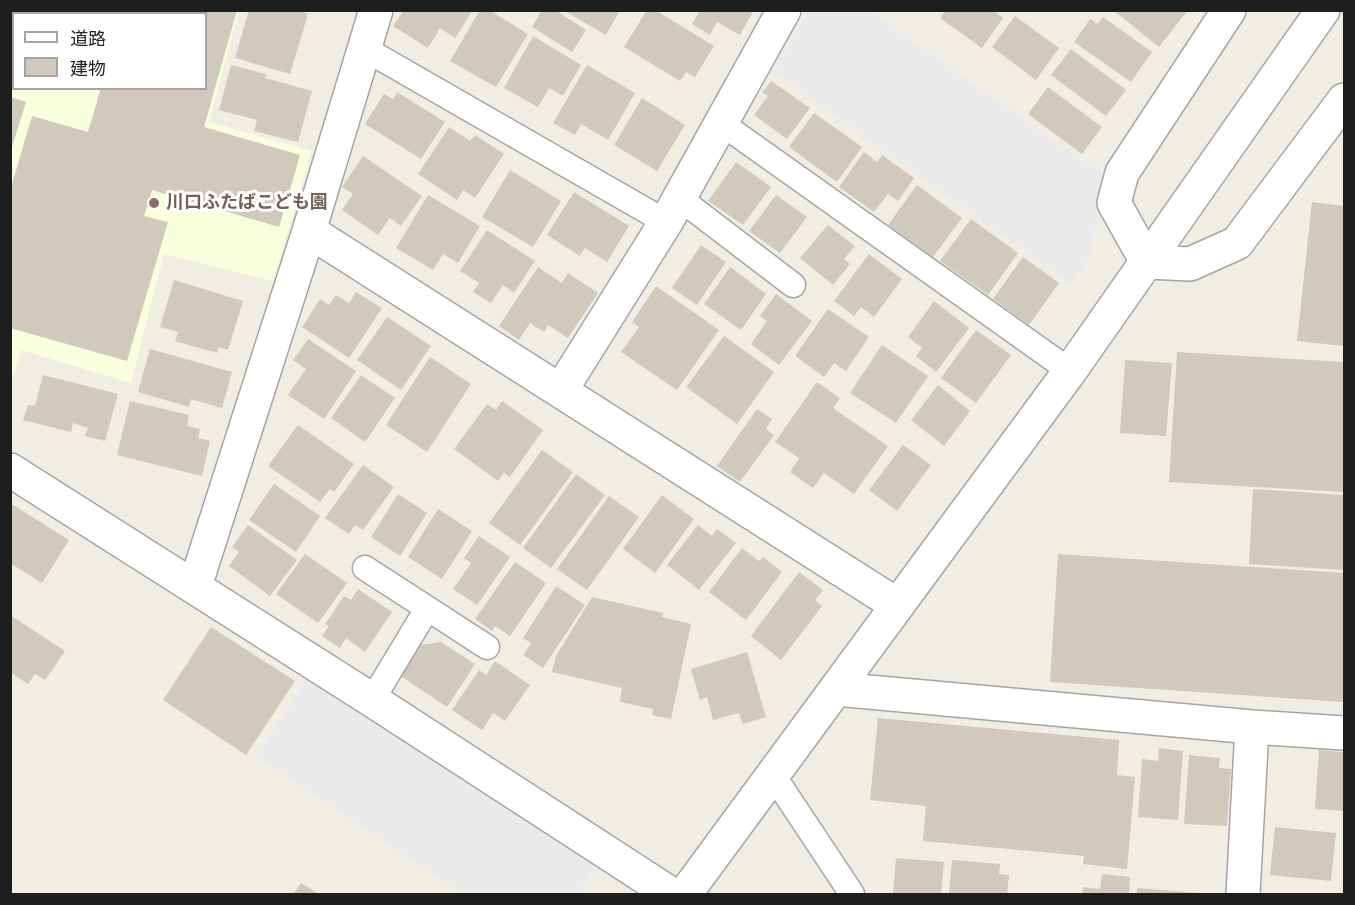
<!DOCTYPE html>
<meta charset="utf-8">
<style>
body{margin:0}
#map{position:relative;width:1355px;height:905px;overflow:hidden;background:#f0eee3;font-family:"Work Sans","Noto Sans JP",sans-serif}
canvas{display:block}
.frame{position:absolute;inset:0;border:12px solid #1e1e1e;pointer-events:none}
.legend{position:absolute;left:12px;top:12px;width:195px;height:78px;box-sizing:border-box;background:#fff;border:2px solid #a5a5a5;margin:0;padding:8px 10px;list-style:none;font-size:18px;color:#1e1e1e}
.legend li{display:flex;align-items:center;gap:12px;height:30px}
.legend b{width:30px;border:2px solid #a5a5a5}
</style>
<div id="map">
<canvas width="1355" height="905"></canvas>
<div class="frame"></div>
<ul class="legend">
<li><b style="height:8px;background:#fff"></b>道路</li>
<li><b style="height:16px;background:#d0c9bc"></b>建物</li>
</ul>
</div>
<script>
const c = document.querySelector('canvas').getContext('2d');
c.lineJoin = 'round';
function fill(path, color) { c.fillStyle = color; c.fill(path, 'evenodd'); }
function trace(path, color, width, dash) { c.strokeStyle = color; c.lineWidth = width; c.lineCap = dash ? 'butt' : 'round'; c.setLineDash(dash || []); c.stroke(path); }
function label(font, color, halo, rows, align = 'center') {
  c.font = font + ' "Work Sans","Noto Sans JP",sans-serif'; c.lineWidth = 6; c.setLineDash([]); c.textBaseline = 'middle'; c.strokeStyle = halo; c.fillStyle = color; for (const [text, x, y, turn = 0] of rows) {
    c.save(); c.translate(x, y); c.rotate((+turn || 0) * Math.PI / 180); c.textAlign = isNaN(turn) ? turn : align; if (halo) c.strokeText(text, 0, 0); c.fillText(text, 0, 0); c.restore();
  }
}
fill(new Path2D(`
 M11,11H239L209,122L312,151L273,281L164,254L131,383L21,350L11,384ZM14,14H206V88H14Z`), '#f8ffdd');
fill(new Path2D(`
 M808,11H870L1102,174L1091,256L1071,285L774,72Z
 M308,677L596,866L577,894H464L256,757Z`), '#eaeaea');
fill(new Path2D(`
 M10,10H113L112,14H14V74L10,73Z
 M123,10H237L204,127L300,155L279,227L152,190L144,216L168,222L127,361L10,328V191L32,116L88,132L101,88H206V14H123Z
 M249,10H297L308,14L290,74L235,58Z
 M404,10H473L455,38L440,28L428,48L393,26Z
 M480,10H489L528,34L496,87L450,61Z
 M542,10H555L586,30L572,52L532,27Z
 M563,10H620L606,35Z
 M647,10H655L714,46L695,77L686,72L680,81L624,47Z
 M700,10H754L740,35L717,22L710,35L692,24Z
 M946,10H993L1003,18L982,48L940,18Z
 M1113,10H1188L1159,47Z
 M1015,16L1059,48L1036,80L992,47Z
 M1103,17L1152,52L1131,82L1074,42L1090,19L1098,24Z
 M533,36L581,65L563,96L549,88L538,107L504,88Z
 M1071,49L1126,90L1106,116L1051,75Z
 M231,65L266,74L265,78L312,91L298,142L254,131L257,120L219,110Z
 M587,65L635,93L608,140L581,124L575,135L553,123Z
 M771,81L810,108L787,139L754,115L768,96L762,93Z
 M1048,87L1102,127L1082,154L1028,114Z
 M397,92L445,122L421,159L365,124L384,94L393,99Z
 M10,97L26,102L11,150H10Z
 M642,98L685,125L657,171L614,145Z
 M814,113L862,147L837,182L789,147Z
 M449,127L470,141L475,135L504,154L475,198L463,190L457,200L418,174Z
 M864,152L877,162L882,155L914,178L898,201L888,194L874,212L839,187Z
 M363,156L422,196L401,226L390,218L378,235L342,210L353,194L342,187Z
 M736,162L771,187L743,225L708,201Z
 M510,170L561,201L533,247L482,217Z
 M917,185L962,218L933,257L888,225Z
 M574,192L629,226L607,262L585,248L580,256L547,235Z
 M428,195L480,226L458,263L443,254L433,270L396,248Z
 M776,195L807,217L780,253L749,231Z
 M1312,202L1344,206V346L1297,341Z
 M971,219L1018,253L988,295L940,261Z
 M828,225L855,246L844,259L850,264L833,285L800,258Z
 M487,230L535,261L514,293L503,285L491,303L473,292L479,283L460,271Z
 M701,245L726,262L697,305L672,288Z
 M869,254L902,279L874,317L861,307L854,316L834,301Z
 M1023,257L1059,283L1029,325L993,299Z
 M538,267L562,283L568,273L598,293L568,338L548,325L544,332L530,323L519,340L499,326Z
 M730,267L766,294L741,330L704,304Z
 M174,280L243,301L228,350L218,347L217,353L175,341L178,332L160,327Z
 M656,286L719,330L677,390L621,352L639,327L632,322Z
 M356,292L382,308L349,358L302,327L320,299L329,305L336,295L349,303Z
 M776,294L812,321L779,365L751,344L767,321L760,316Z
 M934,301L969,328L936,372L916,356L922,348L908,337Z
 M828,309L869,337L846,371L834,363L824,377L795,356Z
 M387,317L431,346L401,390L357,360Z
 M976,330L1011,355L976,403L941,378Z
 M724,336L774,372L737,424L686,387Z
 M308,339L356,371L324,419L288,395L306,369L293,360Z
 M882,345L928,376L896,423L850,393Z
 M150,349L232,372L222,408L191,399L189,407L138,392Z
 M1177,352L1344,362V492L1169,482Z
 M430,357L471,384L427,452L386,425Z
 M1125,360L1172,363L1166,436L1120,433Z
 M43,375L118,394L105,441L85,436L88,428L73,423L71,432L23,420L28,405L35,406Z
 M361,375L395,398L365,442L331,418Z
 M817,382L840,398L833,408L888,446L854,494L824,473L813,488L790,472L799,458L775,442Z
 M938,385L970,411L944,446L911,420Z
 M130,401L189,415L187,426L200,429L198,438L210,441L202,476L117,455Z
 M502,401L543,430L510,477L504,473L498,481L454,449L487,404L496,410Z
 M757,409L772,419L766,429L774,435L740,482L717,466Z
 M298,425L354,464L334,492L330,489L320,502L268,466Z
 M903,445L931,465L897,511L869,490Z
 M542,450L573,472L520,545L489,523Z
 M363,465L394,487L363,530L355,525L349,534L325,518Z
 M576,474L605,495L551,568L523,548Z
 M274,484L320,516L296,552L249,520Z
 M1253,489L1344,495V570L1249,564Z
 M398,494L427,513L400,556L371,537Z
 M662,495L694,519L655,573L623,549Z
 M609,496L639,517L587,590L557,569Z
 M10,503L69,540L42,583L10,563Z
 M438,509L472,531L442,579L408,557Z
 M248,525L297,560L270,596L229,566L239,552L232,547Z
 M698,525L712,536L717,529L736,543L699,590L667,565Z
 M479,536L510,557L477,605L453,589L471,563L464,558Z
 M742,548L759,561L763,557L782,572L746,620L709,592Z
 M305,554L347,583L318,623L276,594Z
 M1058,554L1344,573V702L1050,682Z
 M515,562L546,583L510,636L495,626L492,631L475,619Z
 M799,572L823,590L815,600L822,606L781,660L751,636Z
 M556,586L585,605L543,668L523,655L531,643L523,638Z
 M358,589L392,612L365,652L346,638L340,648L322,636L329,626L325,624L344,596L351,600Z
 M592,597L663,613L662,617L691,624L671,719L652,715L653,709L620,702L622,688L552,672L556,656Z
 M10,615L65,651L45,680L35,674L28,684L10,672Z
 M211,627L295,681L246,755L163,700Z
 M441,642L475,664L447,707L399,675L420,645Z
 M747,652L766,717L743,724L739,713L713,720L707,697L700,700L691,669Z
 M495,661L530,685L505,721L493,713L482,730L452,710L479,670L486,675Z
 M878,718L1119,740L1117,775L1135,777L1127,869L1083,864L1084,856L923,841L926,806L870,800Z
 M1159,748L1183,751L1178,820L1138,817L1142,759L1158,761Z
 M1319,750L1344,752V811L1315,809Z
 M1189,755L1220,758L1219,768L1231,769L1227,826L1184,824Z
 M1275,827L1336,833L1331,881L1270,875Z
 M896,858L944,862L941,894H893Z
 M952,860L1000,864L999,874L1009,875L1007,894H949Z
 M1102,874L1130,877L1129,894H1082L1083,887L1100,889Z
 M301,883L319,894H293Z
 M1137,888L1199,893V894H1137Z`), '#d0c9bc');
const service = new Path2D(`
 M365,49L666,222
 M721,123L1070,371
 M679,198L793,285
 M365,568L487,647
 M372,700L427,609
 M773,775L852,894`);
const minor = new Path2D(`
 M1229,10L1122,173L1114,203L1147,262L1190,264L1237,243L1344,100
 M309,231L897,605
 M561,390L666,222L784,10
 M10,470L372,700L671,894
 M195,586L309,231L376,10
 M836,689L1252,727L1344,733
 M1243,894L1252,727`);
const tertiary = new Path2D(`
 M685,894L1070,371L1323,10`);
trace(service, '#a5a5a5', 27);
trace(minor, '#a5a5a5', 36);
trace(tertiary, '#a5a5a5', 36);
trace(service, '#fff', 24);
trace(minor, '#fff', 33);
trace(tertiary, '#fff', 33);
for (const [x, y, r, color] of [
 [154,203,6,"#8d6e63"]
]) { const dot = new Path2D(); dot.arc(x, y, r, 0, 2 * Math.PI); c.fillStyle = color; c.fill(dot); trace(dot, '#fff', 2); }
label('bold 18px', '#785e54', '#fff', [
 ["川口ふたばこども園",166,203]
], 'left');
</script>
